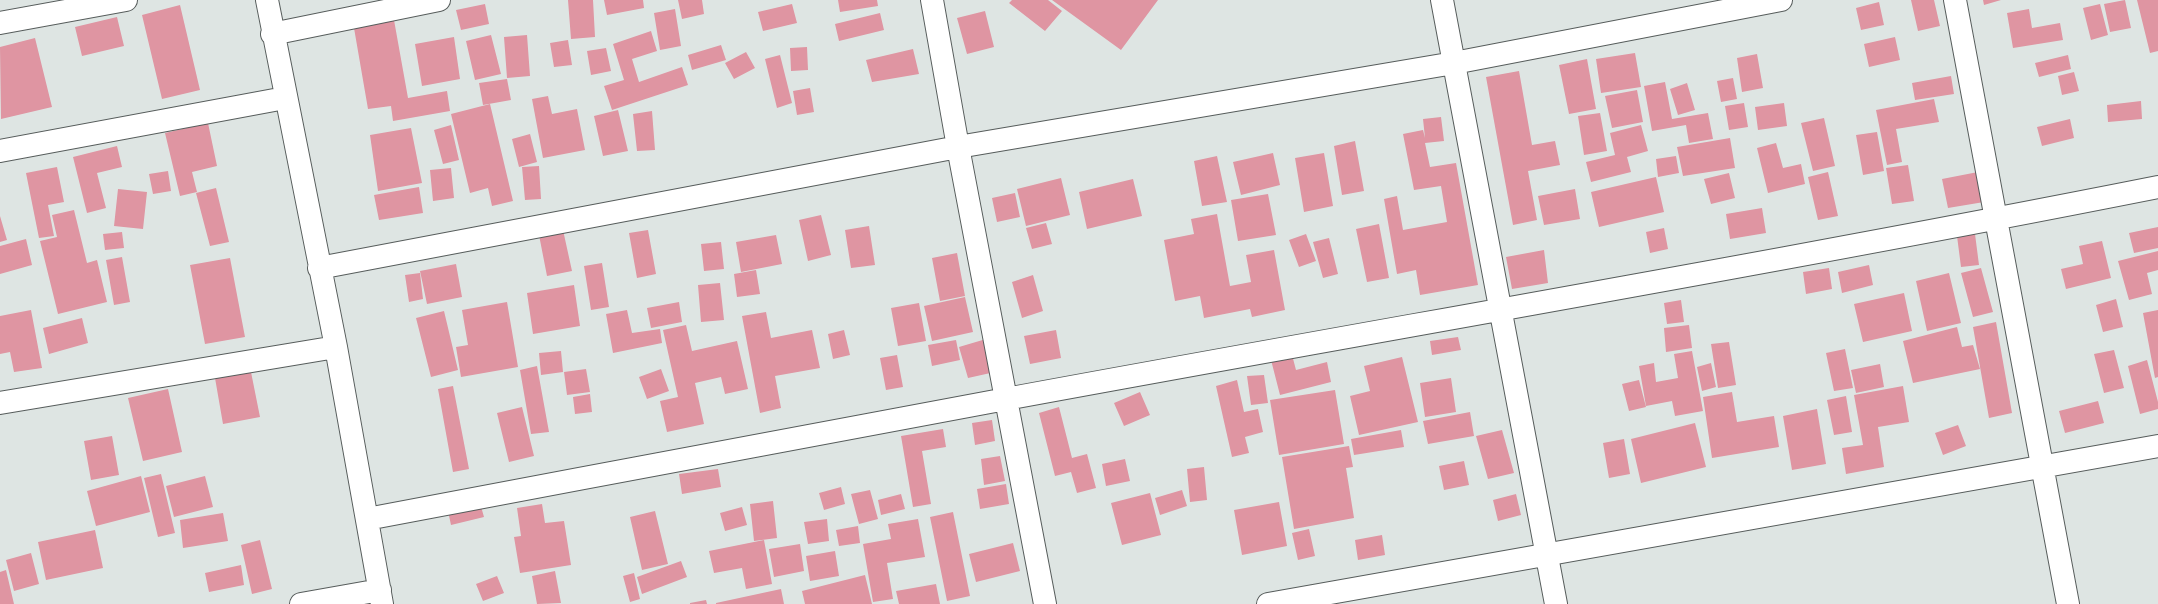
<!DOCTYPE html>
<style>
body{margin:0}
canvas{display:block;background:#dee5e3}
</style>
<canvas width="2158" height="604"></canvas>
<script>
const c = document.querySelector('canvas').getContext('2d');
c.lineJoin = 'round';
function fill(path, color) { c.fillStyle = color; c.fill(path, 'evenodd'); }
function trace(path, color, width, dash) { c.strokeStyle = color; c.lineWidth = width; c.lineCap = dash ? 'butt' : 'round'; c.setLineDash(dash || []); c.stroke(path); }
fill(new Path2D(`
 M568,0H593L595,37L571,39Z
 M604,0H643L644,8L607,15Z
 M678,0H702L704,14L682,19Z
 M838,0H877L878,6L840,12Z
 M1012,0H1048L1062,11L1045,31L1009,3Z
 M1052,0H1158L1121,50Z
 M1911,0H1934L1940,26L1918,31Z
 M1983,0H2001L1984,5Z
 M2125,0L2131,28L2110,32L2104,4Z
 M2137,0H2158V51L2150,53Z
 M1879,2L1884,25L1861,30L1856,8Z
 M485,4L489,24L461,30L456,10Z
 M792,4L797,23L763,31L758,12Z
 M2100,4L2108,35L2091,40L2083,8Z
 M180,5L200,90L162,99L142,15Z
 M675,9L681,46L660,50L654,13Z
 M2029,9L2032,28L2060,23L2063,40L2013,48L2007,13Z
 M985,11L994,47L967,54L957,18Z
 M880,13L884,30L839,41L835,24Z
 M117,17L124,46L82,56L75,27Z
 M394,20L408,98L447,91L450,111L393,121L391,106L368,109L354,28Z
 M651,31L657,51L632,59L639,82L682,67L688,85L612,110L604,86L624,80L613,44Z
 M491,35L501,74L475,80L466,41Z
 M527,35L530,76L507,78L504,37Z
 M454,37L460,79L422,86L415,44Z
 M1895,37L1900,60L1869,67L1864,44Z
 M35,38L52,107L1,119L0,47Z
 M568,40L572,65L554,67L550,43Z
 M721,45L726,60L692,70L688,55Z
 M807,47L808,70L791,71L790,48Z
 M606,48L611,71L591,75L587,51Z
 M913,49L919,74L872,82L866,60Z
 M746,52L755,68L734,79L725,63Z
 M1635,53L1641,87L1601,93L1596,59Z
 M1757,54L1763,88L1742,92L1737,58Z
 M780,55L792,103L777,108L765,59Z
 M2068,55L2071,69L2039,77L2035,63Z
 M1587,59L1596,109L1569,114L1559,65Z
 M1519,71L1532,145L1555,141L1560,165L1528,171L1537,220L1513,225L1486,77Z
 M2074,72L2079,91L2062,95L2058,76Z
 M1951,76L1954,94L1915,100L1912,83Z
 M1733,78L1737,99L1721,102L1717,81Z
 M507,79L511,100L483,105L479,83Z
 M1665,82L1672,119L1708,113L1713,139L1689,143L1686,125L1652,131L1644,86Z
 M1687,83L1695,110L1678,115L1670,89Z
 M810,88L814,112L797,115L793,91Z
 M1637,90L1643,122L1612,128L1605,96Z
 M548,96L552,114L577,109L585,150L543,158L532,99Z
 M1934,99L1939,122L1896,129L1902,162L1887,165L1876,110Z
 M2141,101L2142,119L2108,122L2107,105Z
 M1744,103L1748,127L1729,130L1725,106Z
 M1784,103L1787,126L1758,130L1755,107Z
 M490,104L513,201L492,206L488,188L470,193L451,114Z
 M618,110L628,151L603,156L594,116Z
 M652,111L655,150L637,151L633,114Z
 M1600,113L1607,151L1584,155L1578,116Z
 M1441,117L1444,141L1425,143L1430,167L1456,163L1478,285L1420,295L1416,270L1397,274L1384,199L1397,196L1403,230L1447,222L1441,186L1414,190L1403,134L1423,130L1425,138L1423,119Z
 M1824,118L1835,166L1813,171L1801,123Z
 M2070,119L2074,138L2042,146L2037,127Z
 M208,123L217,166L192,172L197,192L180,196L165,133Z
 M451,125L459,160L443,164L434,130Z
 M1641,125L1648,151L1627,157L1631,172L1591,182L1586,162L1615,155L1610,133Z
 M411,128L422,183L378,191L370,135Z
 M1877,132L1884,171L1863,175L1856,135Z
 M530,134L537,162L519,167L512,139Z
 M1730,138L1735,168L1683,176L1677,147Z
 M1355,141L1364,191L1342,195L1334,146Z
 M1776,143L1783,168L1801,164L1805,184L1768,193L1757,148Z
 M117,146L122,167L97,173L106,208L87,213L73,157Z
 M1273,153L1280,185L1241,195L1233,162Z
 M1324,153L1333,206L1304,212L1295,158Z
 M1217,156L1227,202L1202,206L1194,161Z
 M1676,156L1679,173L1658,177L1656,159Z
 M1908,165L1914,201L1892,204L1886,168Z
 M539,166L541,199L525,200L522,167Z
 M57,167L64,202L48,205L54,236L39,238L26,173Z
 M451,168L454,198L433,201L430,170Z
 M168,171L171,191L153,194L149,174Z
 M1828,172L1838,216L1818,220L1808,177Z
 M1978,172L1984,202L1948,208L1942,179Z
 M1729,173L1735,198L1711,204L1704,179Z
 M1656,177L1664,212L1599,227L1591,192Z
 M1061,178L1070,215L1026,226L1017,189Z
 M1133,179L1142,216L1087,229L1079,192Z
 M419,187L423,213L379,220L374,195Z
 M216,188L229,242L210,246L196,193Z
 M118,189L147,192L143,229L114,226Z
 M1575,189L1580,219L1544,225L1538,196Z
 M1015,193L1020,217L997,222L992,198Z
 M1268,194L1276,235L1238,241L1231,200Z
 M1762,208L1766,233L1730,239L1726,214Z
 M74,210L87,263L97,260L107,302L58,314L40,241L57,237L52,215Z
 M1217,214L1230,286L1251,282L1246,255L1274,250L1285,310L1252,317L1250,309L1204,318L1200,296L1175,301L1164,240L1194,234L1191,219Z
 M821,215L831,255L808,261L799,220Z
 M0,216L7,240L0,242Z
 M1046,223L1052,244L1032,249L1026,228Z
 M1379,224L1389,278L1367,282L1356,229Z
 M869,226L875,265L851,268L845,230Z
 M2158,227V248L2134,253L2129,233Z
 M1664,228L1668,249L1650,253L1646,232Z
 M563,230L572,271L547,276L539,235Z
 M648,230L656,274L637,278L629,233Z
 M122,232L124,248L105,250L103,234Z
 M1306,234L1316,261L1299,267L1289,240Z
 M1975,234L1979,265L1961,267L1957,236Z
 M776,235L782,264L741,272L736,242Z
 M1329,238L1338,274L1323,278L1313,242Z
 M26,239L32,265L0,274V246Z
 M2102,241L2111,278L2066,289L2061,269L2083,264L2079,246Z
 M721,242L724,269L704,271L701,244Z
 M1544,250L1548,283L1512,289L1506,257Z
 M2158,251V270L2147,273L2152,294L2129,300L2118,261Z
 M957,253L965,296L940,301L932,258Z
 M122,257L130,302L114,305L106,260Z
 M230,258L245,337L205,344L190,265Z
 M602,263L609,307L591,310L584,266Z
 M456,264L462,297L427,304L420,271Z
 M1869,265L1873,285L1842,293L1838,272Z
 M1829,268L1832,289L1806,294L1803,272Z
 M1981,268L1993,312L1973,317L1961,273Z
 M756,270L760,294L737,297L734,274Z
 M420,273L423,299L409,302L405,275Z
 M1949,273L1961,323L1927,331L1916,281Z
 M1033,275L1043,311L1022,318L1012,282Z
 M720,283L724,320L701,322L698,285Z
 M574,285L580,326L533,334L527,293Z
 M1904,293L1912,331L1863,342L1854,304Z
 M965,297L973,332L932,341L924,306Z
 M2116,299L2123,327L2103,332L2096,305Z
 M1681,300L1684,322L1667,324L1664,303Z
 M507,302L518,367L461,377L456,347L468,345L462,310Z
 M679,302L682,322L651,328L647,308Z
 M919,303L926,341L898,346L891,308Z
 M31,310L42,368L14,372L10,352L0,354V316Z
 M627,310L632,333L660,329L662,343L613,353L606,314Z
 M2158,310V377L2155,378L2143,313Z
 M444,311L458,370L431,377L416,318Z
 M766,312L771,338L812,330L820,368L775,376L781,408L760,413L742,316Z
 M82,318L88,343L49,354L43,328Z
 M1996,322L2012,413L1989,418L1973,327Z
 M686,325L692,351L737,341L748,389L725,394L721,377L695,383L704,424L667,432L660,401L678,397L663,330Z
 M1689,325L1692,348L1666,352L1664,328Z
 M1957,327L1962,347L1973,345L1980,369L1913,383L1903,341Z
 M844,330L850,355L833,359L828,334Z
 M1056,330L1061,358L1030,364L1024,336Z
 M1458,337L1461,350L1432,355L1430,341Z
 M986,339L995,372L968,378L959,347Z
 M956,340L960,360L932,366L928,345Z
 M1729,342L1736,385L1718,388L1711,344Z
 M1845,349L1853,388L1834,391L1826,353Z
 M2114,350L2124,388L2104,393L2094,354Z
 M561,351L563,372L541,375L539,353Z
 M1291,351L1296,370L1327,362L1331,382L1280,395L1270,356Z
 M1692,351L1703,411L1675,416L1672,401L1646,406L1639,366L1654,363L1656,382L1678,378L1674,354Z
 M897,355L903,387L886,390L880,358Z
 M1402,357L1418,422L1359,435L1350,396L1370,391L1364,366Z
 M2147,360L2158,402V409L2140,414L2128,366Z
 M1711,363L1716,387L1702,391L1697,367Z
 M1880,364L1884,387L1856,393L1851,370Z
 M537,366L549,432L531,434L520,370Z
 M586,369L590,392L567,395L564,372Z
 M661,369L669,391L647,399L639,377Z
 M251,372L260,417L223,424L215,378Z
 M1264,375L1268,403L1251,405L1247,376Z
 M1451,378L1456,412L1425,417L1420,383Z
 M1237,380L1244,412L1258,409L1263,432L1245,437L1249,453L1232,457L1216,386Z
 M1639,380L1646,407L1629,411L1622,384Z
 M453,386L469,469L453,472L438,389Z
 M1903,386L1909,422L1878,427L1884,467L1846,474L1842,448L1863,445L1854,395Z
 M168,389L182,452L143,461L128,398Z
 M1335,390L1344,444L1279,455L1270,400Z
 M1140,392L1150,415L1124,426L1114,403Z
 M1732,392L1737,422L1774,416L1779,447L1712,458L1703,397Z
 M590,394L592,412L575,414L573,397Z
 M1846,396L1852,432L1834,435L1827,400Z
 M2098,401L2104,423L2065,433L2059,411Z
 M522,407L534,456L509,462L497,413Z
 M1059,407L1072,458L1087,454L1096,488L1077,493L1071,472L1055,476L1039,413Z
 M1817,409L1826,464L1792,470L1783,416Z
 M1470,412L1474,436L1428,444L1423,421Z
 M992,420L995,441L975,445L972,423Z
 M1695,423L1706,467L1641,483L1631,439Z
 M1958,425L1966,446L1943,455L1935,433Z
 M943,429L946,447L922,451L931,504L913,507L901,436Z
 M1401,430L1404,447L1354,455L1351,439Z
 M1502,430L1514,473L1488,479L1476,436Z
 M112,436L119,475L91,480L84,441Z
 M1624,439L1630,474L1609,478L1603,443Z
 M1349,446L1353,467L1346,468L1354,518L1294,529L1282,457Z
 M1000,456L1005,481L984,485L981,459Z
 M1125,459L1130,481L1106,486L1102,464Z
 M1464,461L1469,485L1444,490L1439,466Z
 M1204,467L1207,500L1190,502L1187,469Z
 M718,469L721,487L682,494L679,474Z
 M161,474L175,533L158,537L144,478Z
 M141,476L150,512L96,526L87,491Z
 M205,476L213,507L174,517L166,486Z
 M1006,484L1009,504L980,509L977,489Z
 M841,487L845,504L824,510L819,493Z
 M870,490L878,519L859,524L851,494Z
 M1182,490L1187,506L1160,515L1155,498Z
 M1150,493L1161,535L1122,545L1111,503Z
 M901,494L905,509L881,515L878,500Z
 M1516,494L1521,515L1498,521L1493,500Z
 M773,501L777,538L754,541L750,504Z
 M1279,502L1287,546L1242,555L1234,510Z
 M480,503L484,517L451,525L448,511Z
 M542,504L545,523L564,521L571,565L520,573L514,537L521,536L517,508Z
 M742,507L747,525L725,531L720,513Z
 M655,511L668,564L642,570L630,517Z
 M953,512L970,596L947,601L930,517Z
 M223,513L228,541L183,548L180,520Z
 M827,519L829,541L808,544L804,522Z
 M918,519L925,557L887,563L893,599L873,602L863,544L891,539L888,524Z
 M858,526L860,543L839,546L836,530Z
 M1309,529L1315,556L1298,560L1292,533Z
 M95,530L103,568L46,580L38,542Z
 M1382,535L1385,555L1358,560L1355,540Z
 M260,540L272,589L252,594L241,545Z
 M764,540L772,584L746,589L742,568L714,573L709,551Z
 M1013,543L1020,571L976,582L969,554Z
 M800,544L804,571L774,577L769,549Z
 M835,551L839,576L810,581L806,556Z
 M31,553L39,584L14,591L6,560Z
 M681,561L687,577L642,594L637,577Z
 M241,565L244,585L209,592L205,573Z
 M6,570L14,604H0V572Z
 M555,571L561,603L537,604L532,576Z
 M634,573L640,599L630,602L623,576Z
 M865,575L872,604H805L802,591Z
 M497,576L504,593L483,601L476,584Z
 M936,584L940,604H899L896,591Z
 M781,589L784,604H716V603Z
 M706,600L707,604H690V603Z`), '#df95a2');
const minor = new Path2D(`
 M267,0L336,347L382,604
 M932,0L958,147L1045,604
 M1442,0L1556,604
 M1955,0L2068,604
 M0,23L126,0
 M272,34L439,0
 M0,151L285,98
 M319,268L958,147L1454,63L1781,0
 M0,403L336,347
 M367,519C580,479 793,438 1006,399C1390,328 1775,263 2158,187
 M301,604L380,590
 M1268,604L2158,446`);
trace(minor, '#575d5c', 24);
trace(minor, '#fff', 22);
</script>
